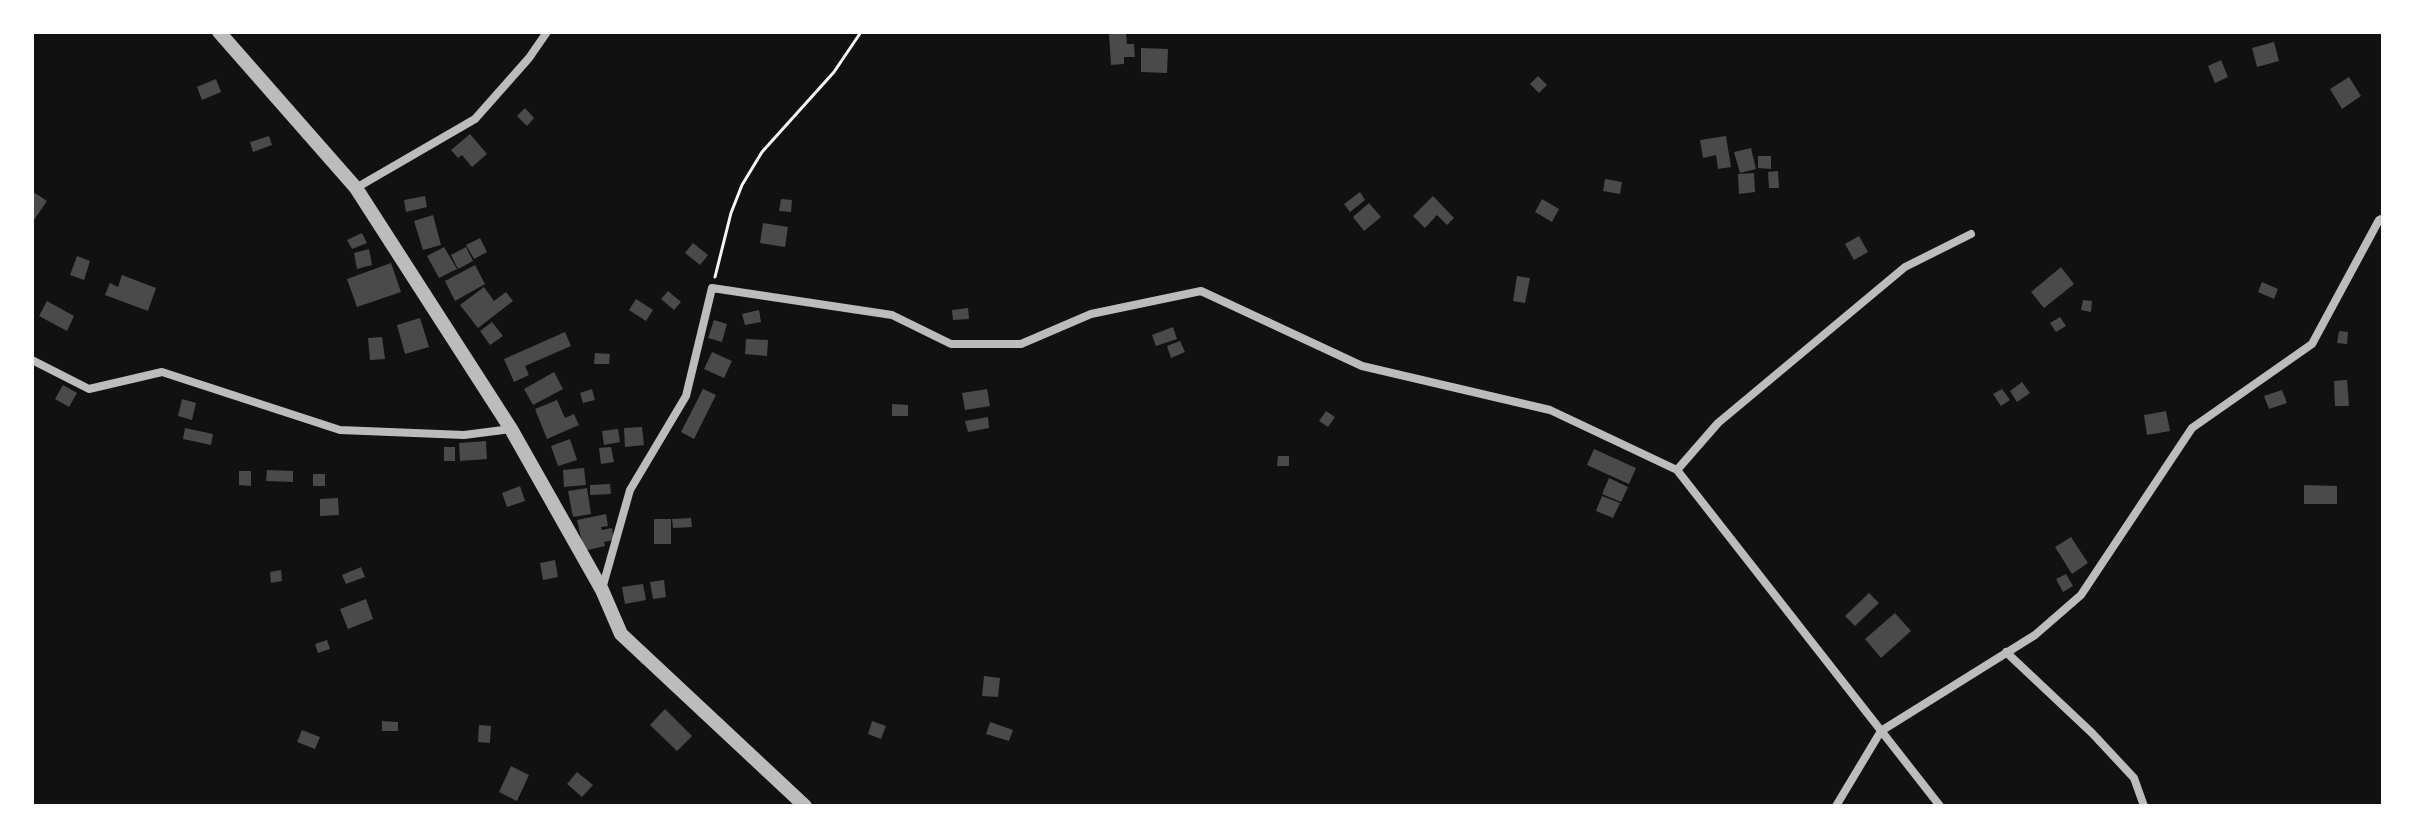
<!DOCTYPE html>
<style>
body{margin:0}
#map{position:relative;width:2415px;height:838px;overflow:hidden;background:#111;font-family:Manrope,sans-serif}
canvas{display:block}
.frame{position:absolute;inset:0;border:34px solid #fff;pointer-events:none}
</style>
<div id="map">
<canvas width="2415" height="838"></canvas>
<div class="frame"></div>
</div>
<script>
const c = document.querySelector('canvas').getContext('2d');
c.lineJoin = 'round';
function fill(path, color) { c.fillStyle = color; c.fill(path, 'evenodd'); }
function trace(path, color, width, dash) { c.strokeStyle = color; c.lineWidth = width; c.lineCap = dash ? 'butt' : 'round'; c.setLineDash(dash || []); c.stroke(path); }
fill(new Path2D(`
 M1126,33L1127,44H1134L1135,57H1124V64L1111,65L1109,34Z
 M2274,42L2279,61L2257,67L2252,48Z
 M1141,48L1168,49L1167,73L1141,72Z
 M2221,60L2228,77L2215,83L2208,66Z
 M1538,76L1547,85L1539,93L1530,84Z
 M2349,77L2361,96L2342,109L2330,89Z
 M216,79L221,92L202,100L197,87Z
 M525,108L534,118L527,126L517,116Z
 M470,134L487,154L472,167L462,155L458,158L451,150Z
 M269,136L272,145L253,152L250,142Z
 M1726,136L1731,167L1718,169L1716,155L1703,158L1700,140Z
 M1751,148L1756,169L1740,173L1734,152Z
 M1758,156H1771V169L1758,168Z
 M1778,171L1779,188H1769L1768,172Z
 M1754,173L1755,192L1739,194L1738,174Z
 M1605,179L1622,182L1620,194L1603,191Z
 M32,191L47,201L34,220L32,218Z
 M1360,192L1365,200L1350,212L1344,204Z
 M425,196L427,207L406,212L404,200Z
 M1433,196L1454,218L1447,225L1437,215L1425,228L1413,216Z
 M781,199L792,200L791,212L779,211Z
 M1542,199L1559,209L1552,222L1535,212Z
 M1369,203L1381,217L1364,231L1353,217Z
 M433,215L441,245L423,250L414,221Z
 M763,223L788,227L785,247L760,243Z
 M362,233L367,243L352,249L347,240Z
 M1859,236L1868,252L1854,260L1845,244Z
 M480,238L487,252L474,259L466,245Z
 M693,243L708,255L700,265L685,253Z
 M444,247L457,269L439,278L427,256Z
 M466,247L473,261L458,269L451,255Z
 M369,249L372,265L357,269L354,253Z
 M77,256L90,261L84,280L70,275Z
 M391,263L401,292L357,307L347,279Z
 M475,265L485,284L455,301L445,281Z
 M2061,267L2074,284L2044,308L2031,292Z
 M122,275L156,288L148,311L105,295L110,283L118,287Z
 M1517,276L1530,278L1525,303L1513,301Z
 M2262,282L2278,289L2274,299L2258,292Z
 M484,287L494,301L506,292L513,301L478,328L460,305Z
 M668,291L681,302L674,310L661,299Z
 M636,299L653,310L646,321L629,310Z
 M2083,300L2092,301L2091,312L2081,310Z
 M47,301L74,316L67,331L39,316Z
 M968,308L969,319L953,320L952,310Z
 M759,310L761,322L745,325L742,314Z
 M2060,317L2066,326L2056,332L2050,323Z
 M420,318L429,347L405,354L397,325Z
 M714,320L727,324L722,342L708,338Z
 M492,322L503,336L490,345L480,331Z
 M1173,327L1177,339L1156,346L1152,335Z
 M2339,331L2348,332L2347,344L2337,343Z
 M565,332L571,346L525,366L529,375L514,382L504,359Z
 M382,337L385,359L370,360L368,338Z
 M746,339L768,340L767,356L745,354Z
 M1180,341L1185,352L1171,358L1167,346Z
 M712,352L732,361L724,378L704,369Z
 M595,353L610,354L609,364H594Z
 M554,372L563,389L533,405L524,389Z
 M2347,380L2349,406H2335L2334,381Z
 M2022,382L2030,393L2017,402L2010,391Z
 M63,385L77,393L69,407L55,399Z
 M592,389L595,400L583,403L580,393Z
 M703,389L716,395L694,439L681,432Z
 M987,389L990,406L965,410L962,393Z
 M2002,389L2010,400L2001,406L1993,394Z
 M2282,390L2287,403L2269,409L2264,396Z
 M182,399L196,403L192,420L178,416Z
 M557,400L565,418L574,414L579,425L547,439L535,409Z
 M892,404L908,405V416H892Z
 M1326,411L1335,417L1328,427L1319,421Z
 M2166,411L2170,431L2147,435L2144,415Z
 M988,417L989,428L968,432L965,421Z
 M642,427L644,445L625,447L624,428Z
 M185,428L213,434L211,445L183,439Z
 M618,429L620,442L604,445L602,431Z
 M570,439L577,460L558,466L551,446Z
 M486,441L487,459L460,461L459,443Z
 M444,447H455V461H444Z
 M611,447L614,462L601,464L599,448Z
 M1594,449L1636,468L1629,484L1587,465Z
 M1278,456H1289V466H1277Z
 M584,468L586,485L564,487L563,470Z
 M267,470L293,471V482L266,481Z
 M239,471H251V486L239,485Z
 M313,474H325V486H313Z
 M1609,478L1628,487L1621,502L1602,494Z
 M610,484L611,494L590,495V485Z
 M2304,485L2337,486V504H2304Z
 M520,486L525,501L507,507L502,493Z
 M587,488L591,514L573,517L568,491Z
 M1602,496L1620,503L1613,518L1596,511Z
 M338,498L339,515L320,516V499Z
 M606,514L608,526L601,527L602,530L612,528L614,540L604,542L605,546L584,551L577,520Z
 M691,518L692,527L673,528L672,519Z
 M654,519H671V544H654Z
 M2071,537L2088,563L2072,574L2055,547Z
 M555,560L558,577L543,580L540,563Z
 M361,567L365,577L346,584L342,575Z
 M281,570L282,581L271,583L270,572Z
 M2066,574L2073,586L2063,592L2056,579Z
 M664,580L666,597L653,599L650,582Z
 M643,584L646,600L625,604L622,587Z
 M1869,593L1879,603L1855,626L1845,616Z
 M366,599L373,619L348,629L340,609Z
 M1895,613L1911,631L1881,658L1865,639Z
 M327,640L330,649L318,653L315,644Z
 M984,676L1000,678L998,697L982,696Z
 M665,709L692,736L677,751L650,725Z
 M382,721L398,722V731H382Z
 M872,721L886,726L881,739L868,734Z
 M990,722L1013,730L1009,741L986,734Z
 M479,725L491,726L490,743L478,742Z
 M302,730L320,737L315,749L297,742Z
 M511,766L529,775L517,801L499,792Z
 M577,772L593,785L582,797L567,784Z`), '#4a4a4a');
trace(new Path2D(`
 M715,277L731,213L742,185L762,152L834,72L861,32`), '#f5f5f5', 3);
trace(new Path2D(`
 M356,188L475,119L529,58L547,32
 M32,360L89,389L162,372L340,430L464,435L511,429
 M1677,470L1718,423L1905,267L1971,234
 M602,589L630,490L686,396L712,288L892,315L951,344H1021L1091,314L1201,291L1362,366L1550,410L1677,470L1940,806
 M2006,652L2092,733L2134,778L2144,806
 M1836,806L1881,731L2035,635L2081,595L2192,428L2312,344L2379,220L2383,218`), '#bcbcbc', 8);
trace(new Path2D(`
 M219,32L356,188L511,429L602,590L621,634L805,806`), '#bcbcbc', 14);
</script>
